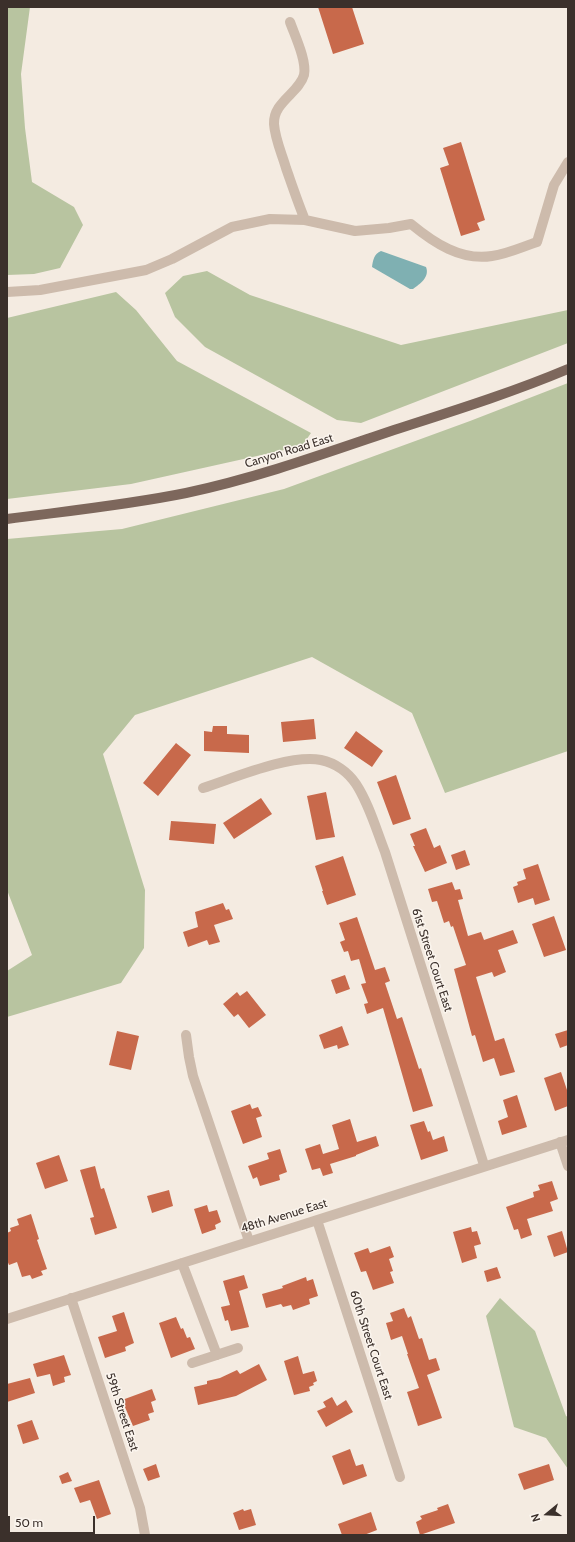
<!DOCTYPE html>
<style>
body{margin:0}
#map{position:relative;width:575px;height:1542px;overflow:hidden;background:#f4ebe1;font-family:Cabin,sans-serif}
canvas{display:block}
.frame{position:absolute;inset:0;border:8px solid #3b302b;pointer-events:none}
.north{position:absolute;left:527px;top:1494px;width:40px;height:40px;-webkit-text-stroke:3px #fbf5ee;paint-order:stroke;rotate:252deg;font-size:11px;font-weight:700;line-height:16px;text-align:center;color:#3b302b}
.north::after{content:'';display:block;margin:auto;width:14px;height:18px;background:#3b302b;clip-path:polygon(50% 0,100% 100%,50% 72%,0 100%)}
.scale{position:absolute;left:8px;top:1516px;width:87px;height:18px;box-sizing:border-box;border:2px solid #3b302b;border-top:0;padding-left:5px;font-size:12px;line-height:14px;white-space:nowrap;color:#3b302b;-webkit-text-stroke:3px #fbf5ee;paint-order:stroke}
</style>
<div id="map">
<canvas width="575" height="1542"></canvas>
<div class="frame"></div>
<div class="north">N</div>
<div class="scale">50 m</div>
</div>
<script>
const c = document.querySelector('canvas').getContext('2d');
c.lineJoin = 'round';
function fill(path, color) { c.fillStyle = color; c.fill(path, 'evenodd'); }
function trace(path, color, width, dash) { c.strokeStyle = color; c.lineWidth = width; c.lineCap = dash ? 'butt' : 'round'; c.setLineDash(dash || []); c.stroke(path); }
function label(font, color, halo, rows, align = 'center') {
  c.font = font + ' Cabin,sans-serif'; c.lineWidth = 3; c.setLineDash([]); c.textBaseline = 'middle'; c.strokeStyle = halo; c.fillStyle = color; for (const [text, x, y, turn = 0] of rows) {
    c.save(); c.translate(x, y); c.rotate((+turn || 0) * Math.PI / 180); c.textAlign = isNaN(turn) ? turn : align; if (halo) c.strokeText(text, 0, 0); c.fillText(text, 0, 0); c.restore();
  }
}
fill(new Path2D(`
 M7,7H30L21,74L25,128L32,182L74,207L83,225L60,268L34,274L7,275Z
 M207,271L250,295L401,345L568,310V343L361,423L337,420L205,347L175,317L165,293L183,276Z
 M116,292L136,310L177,361L311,433L302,446L131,484L7,499V318Z
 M568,383V751L445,793L412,713L312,657L135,715L103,754L145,890L144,948L121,983L7,1017V971L32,955L7,890V539L122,529L284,489L470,421Z
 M500,1298L535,1331L566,1416L568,1417V1469L546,1438L514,1427L486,1316Z`), '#b8c4a0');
fill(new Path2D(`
 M381,251L426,267C430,277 420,284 413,289H410L372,267C373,260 374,254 381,251Z`), '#7fb0b2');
fill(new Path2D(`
 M318,7H352L364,44L333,54Z
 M461,142L485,220L477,223L480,230L461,236L440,168L449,165L443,148Z
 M314,719L316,739L283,742L281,722Z
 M213,726H227V734L249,735V753L204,751V731L212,732Z
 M356,731L383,751L372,767L344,748Z
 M176,743L191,755L158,796L143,783Z
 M396,775L411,819L393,825L377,782Z
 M326,792L335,837L316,840L307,796Z
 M261,798L272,814L234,839L223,823Z
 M171,821L216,824L214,844L169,840Z
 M426,828L434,848L440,845L447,863L425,872L413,846H415L410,834Z
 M465,850L470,865L456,870L451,855Z
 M343,856L356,895L327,905L322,891H323L315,866Z
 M538,864L550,900L535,905L533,898L518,903L513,887L518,885L517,882L526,879L523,869Z
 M452,882L455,890L460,889L463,899L458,900L468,936L481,932L484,940L513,930L518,943L498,950L506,972L494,977L492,972L476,977L495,1041L504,1038L515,1072L500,1076L494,1058L483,1062L475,1035L472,1036L454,969L466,965L453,926L451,927L449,921L444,923L437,901L432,902L428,889Z
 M223,903L226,910L229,909L233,919L214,925L220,942L209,945L207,940L188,947L183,932L198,927L195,912Z
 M554,916L566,950L544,957L532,924Z
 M357,917L375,970L385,967L390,981L385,983L397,1019L402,1017L419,1069L421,1068L433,1106L413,1112L383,1008L367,1014L364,1004L368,1003L361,984L366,983L359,959L351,961L348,951L344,952L340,942L345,940L339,923Z
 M345,975L350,989L336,994L331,980Z
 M247,991L266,1015L249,1028L238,1014L234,1017L223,1004L237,992L240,996Z
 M342,1026L349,1045L338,1049L337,1045L324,1049L319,1035Z
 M568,1030V1045L560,1048L555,1034Z
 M117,1031L139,1036L131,1070L109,1065Z
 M561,1072L568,1093V1106L555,1111L544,1078Z
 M517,1095L527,1127L502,1135L498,1121L508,1117L503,1100Z
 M250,1104L252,1109L258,1107L262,1116L256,1118L262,1137L243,1144L231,1111Z
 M350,1119L357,1142L376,1136L379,1146L356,1155V1156L330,1164L333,1173L323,1176L320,1168L312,1170L305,1149L320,1144L323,1154L339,1149L332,1125Z
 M424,1121L428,1132L430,1131L433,1140L444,1136L448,1151L421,1160L410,1125Z
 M280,1149L287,1172L279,1175L280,1180L260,1186L257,1177L253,1179L248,1166L269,1159L267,1153Z
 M59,1155L68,1181L45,1189L36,1163Z
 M95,1166L101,1189L104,1188L117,1228L95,1235L90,1218L94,1217L80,1170Z
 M552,1181L558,1199L550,1202L553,1211L527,1219L532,1235L521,1239L518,1229L514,1230L506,1207L534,1197L533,1192L540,1190L538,1185Z
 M169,1190L173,1206L152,1213L147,1196Z
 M207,1205L209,1212L217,1210L221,1222L215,1225L216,1229L202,1234L194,1209Z
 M31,1214L39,1239L37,1240L47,1269L41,1271L43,1275L32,1279L30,1275L22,1277L17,1262L9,1265L7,1260V1233L11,1231L10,1228L19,1225L17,1219Z
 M471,1227L472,1232L477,1231L481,1244L474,1246L477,1258L462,1263L453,1232Z
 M562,1231L568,1252L554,1257L547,1236Z
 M390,1246L394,1257L389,1259L393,1271L390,1272L394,1283L373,1290L366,1271L361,1272L354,1253L368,1248L370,1253Z
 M497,1267L501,1278L487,1282L484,1271Z
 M244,1275L248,1288L239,1291L249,1327L231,1331L228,1320L225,1321L221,1307L230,1305L223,1281Z
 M306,1277L307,1281L313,1279L318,1296L309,1299L310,1304L293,1310L291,1305L283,1307L281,1304L266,1308L262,1294L283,1288L282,1286Z
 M404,1308L408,1318L411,1316L419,1339L422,1338L429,1360L436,1358L440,1370L427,1375L442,1418L418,1426L407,1392L419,1388L407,1354H408L402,1336L391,1340L386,1323L393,1321L390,1313Z
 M124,1312L134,1343L125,1347L126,1351L105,1358L98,1337L117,1331L112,1316Z
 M176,1317L181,1329L183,1328L187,1338L190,1337L195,1349L171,1358L159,1323Z
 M64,1355L71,1375L64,1377L65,1382L53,1386L50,1374L37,1377L33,1364Z
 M298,1356L303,1374L314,1371L317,1381L313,1383L314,1385L309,1387L310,1391L294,1395L284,1361Z
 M259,1364L267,1380L236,1396L198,1405L194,1387L207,1384V1381L220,1378L237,1370L240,1374Z
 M30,1378L35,1393L7,1402V1384Z
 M152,1389L156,1400L151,1402L154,1412L148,1414L150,1420L133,1426L122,1400Z
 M332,1397L337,1406L346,1400L353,1412L326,1427L317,1411L326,1407L323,1402Z
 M32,1420L39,1439L23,1444L17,1425Z
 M350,1449L356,1466L363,1464L367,1476L343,1485L332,1456Z
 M156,1464L160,1477L148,1481L143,1469Z
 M549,1464L554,1480L524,1490L518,1474Z
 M68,1472L72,1481L62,1484L59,1476Z
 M99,1480L111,1514L97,1519L90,1500L80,1503L74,1488Z
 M448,1504L455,1523L420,1535L416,1522L422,1519L420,1516L438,1510L437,1508Z
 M243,1509L244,1511L251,1509L256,1525L239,1530L233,1513Z
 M371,1512L377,1530L364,1535H342L338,1524Z`), '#c8694b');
trace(new Path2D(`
 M290,22C295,36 307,61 304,75C299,93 273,102 274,124C275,139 282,154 286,168C292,185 298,203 305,220
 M7,292L40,290L146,270L172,259L232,227L270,219L305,220L355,231L389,228L411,224C434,243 461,261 492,256C507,254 522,247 537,242L554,185L568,162
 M203,788C234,778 289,754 321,760C335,763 348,772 356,784C369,804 376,829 385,852L484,1165
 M186,1035L189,1057L193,1076L249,1241
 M560,1142L568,1166
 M317,1220L400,1477
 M182,1263L217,1355
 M71,1298L140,1508L145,1535
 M7,1319L568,1140
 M192,1363L238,1348`), '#cdbbac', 10);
trace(new Path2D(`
 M7,519C67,511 127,505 186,493C257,478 326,453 394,430C453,411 511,393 568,369`), '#7d675c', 10);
label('12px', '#3b302b', '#fbf5ee', [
 ["Canyon Road East",289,451,-17],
 ["61st Street Court East",432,960,72],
 ["48th Avenue East",284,1216,-17],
 ["60th Street Court East",371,1345,72],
 ["59th Street East",122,1412,72]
]);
</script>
